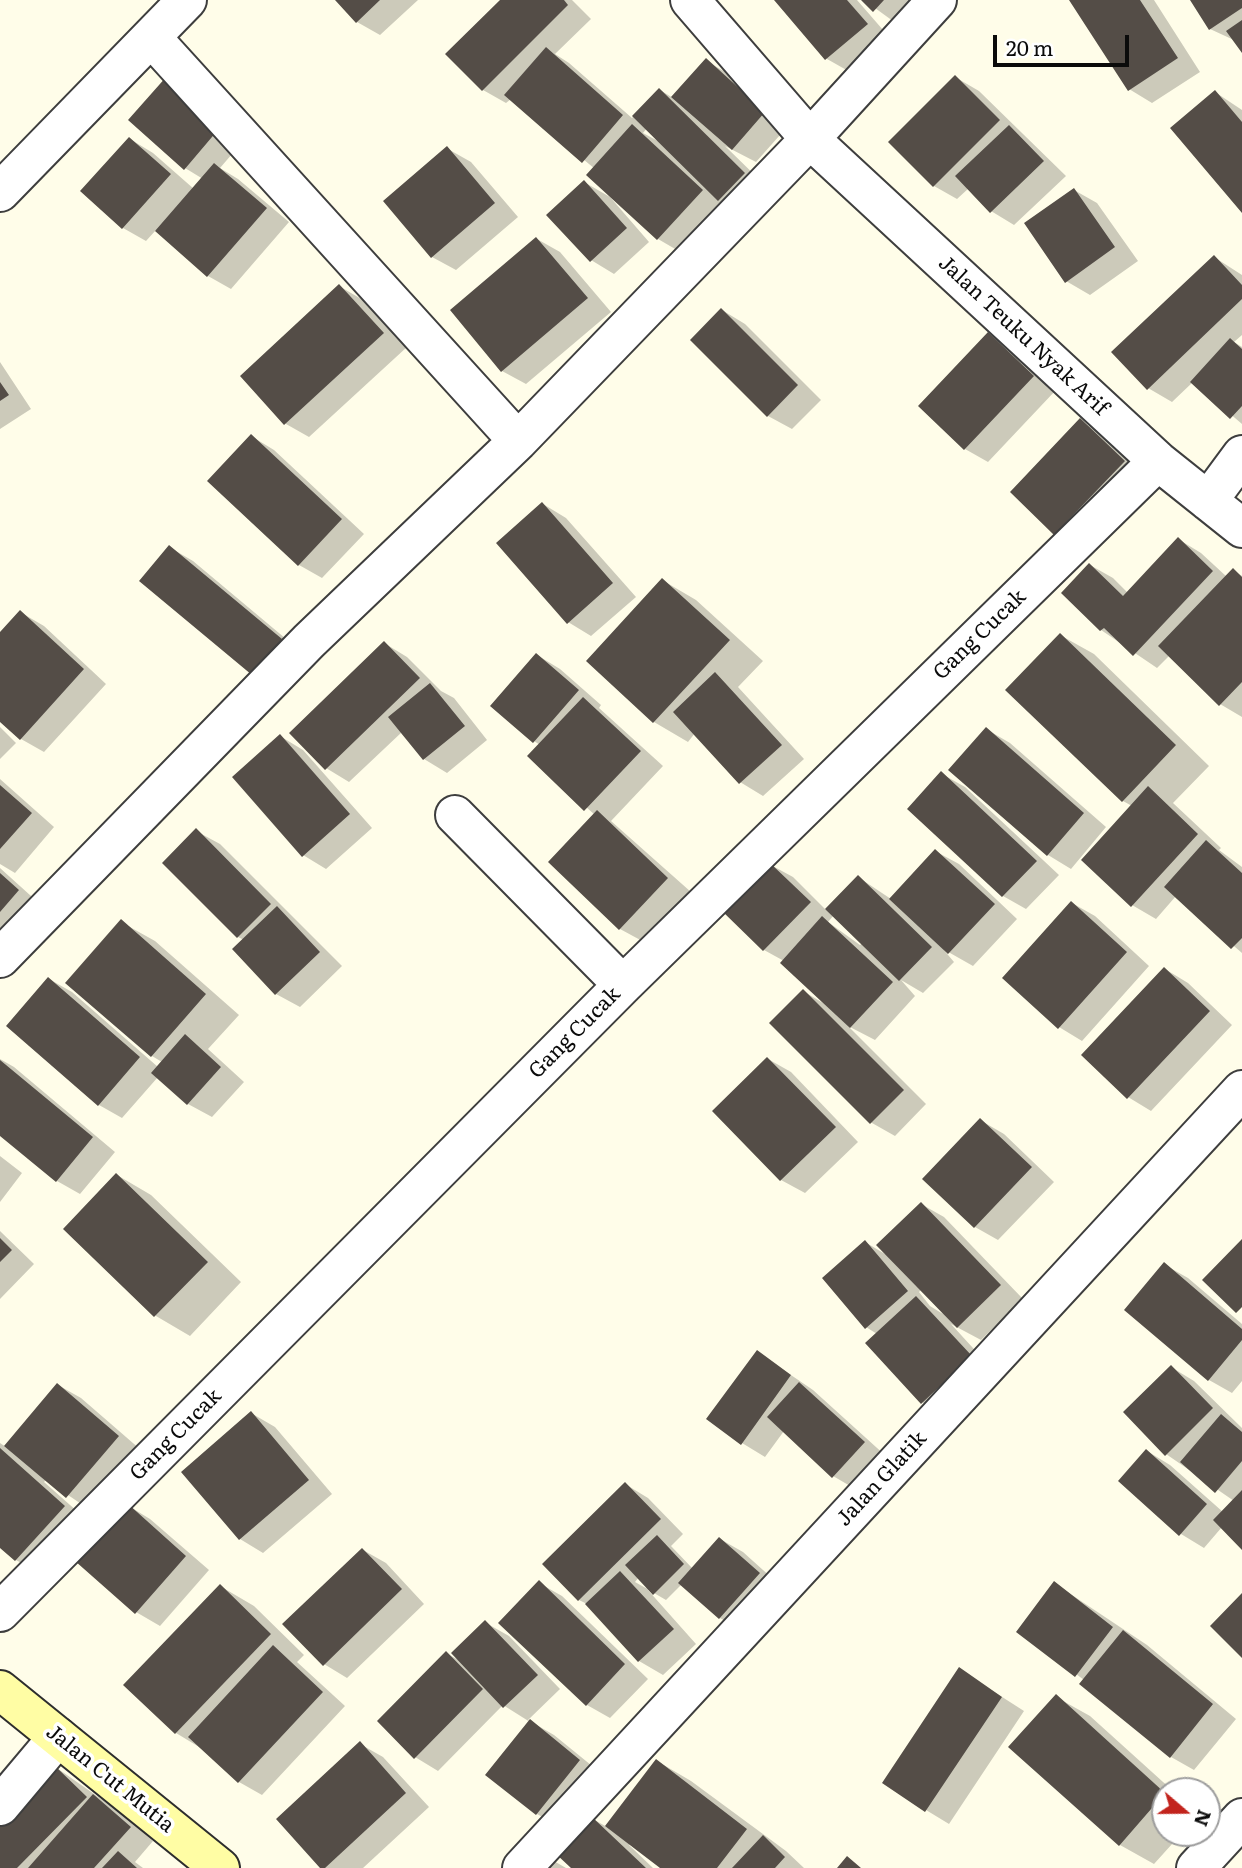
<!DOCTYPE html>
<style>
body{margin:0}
#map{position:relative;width:1242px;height:1868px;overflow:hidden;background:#fffde9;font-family:Literata,serif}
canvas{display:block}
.north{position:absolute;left:1151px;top:1777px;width:70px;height:70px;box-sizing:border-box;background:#fff;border:2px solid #9d9d9d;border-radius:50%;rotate:110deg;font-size:19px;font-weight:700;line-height:28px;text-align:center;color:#0b0b0b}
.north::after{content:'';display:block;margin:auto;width:24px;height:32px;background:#c2241d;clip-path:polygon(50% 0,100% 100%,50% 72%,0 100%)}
.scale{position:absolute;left:993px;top:35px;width:136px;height:32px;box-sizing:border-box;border:4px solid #0b0b0b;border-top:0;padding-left:9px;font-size:21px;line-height:24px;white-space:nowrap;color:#0b0b0b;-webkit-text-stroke:5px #fff;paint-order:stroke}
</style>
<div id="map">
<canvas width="1242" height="1868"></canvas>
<div class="north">N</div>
<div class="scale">20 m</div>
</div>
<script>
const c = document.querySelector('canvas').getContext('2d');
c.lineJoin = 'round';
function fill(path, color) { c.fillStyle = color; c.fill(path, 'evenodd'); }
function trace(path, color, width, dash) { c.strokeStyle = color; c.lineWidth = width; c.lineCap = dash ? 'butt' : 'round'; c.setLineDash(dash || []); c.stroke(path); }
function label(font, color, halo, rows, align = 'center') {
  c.font = font + ' Literata,serif'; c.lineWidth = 7; c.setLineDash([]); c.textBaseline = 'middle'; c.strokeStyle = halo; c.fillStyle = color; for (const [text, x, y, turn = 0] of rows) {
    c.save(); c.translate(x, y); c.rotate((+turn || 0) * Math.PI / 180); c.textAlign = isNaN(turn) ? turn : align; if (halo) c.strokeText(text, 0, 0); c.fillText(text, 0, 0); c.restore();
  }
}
fill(new Path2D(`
 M337,0H418L380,35L357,22Z
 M503,0H572L591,19L555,54L569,63L632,118L660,90L673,98L706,61L729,74L788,126L756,162L725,146L767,187L682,253L658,239L589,175L595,169L511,99L506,103L483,90ZM647,128L658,141L643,133Z
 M776,0H857L890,38L850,72L827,59Z
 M864,0H920L897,24Z
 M1071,0H1154L1200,72L1152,103L1129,89Z
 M1192,0H1242V50L1236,41L1210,29Z
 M955,77L979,91L1066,176L1014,225L991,211L969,188L957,199L934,186Z
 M1215,92L1242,110V211Z
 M130,120L245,139L220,168L238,179L289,222L231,289L208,276L156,230L146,241L123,228L130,139L153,153L194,189L203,179L185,168Z
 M448,149L471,162L518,217L456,270L432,257Z
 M584,182L610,197L649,242L614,274L591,260Z
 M1074,190L1097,203L1138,261L1090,295L1066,281Z
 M537,239L560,252L611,312L526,384L502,371Z
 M1214,257L1242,275V335L1234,342L1242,347V424L1193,382L1172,402L1148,388Z
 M339,286L363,300L407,347L309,437L286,424L243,376Z
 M722,310L745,324L821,400L792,429L768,416L692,340Z
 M989,334L1012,348L1056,390L988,462L965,449Z
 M0,362L31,409L0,429Z
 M1080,421L1103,434L1147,476L1079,547L1055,533Z
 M251,436L274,450L364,534L322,578L299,565Z
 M543,504L566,518L636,597L591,636L568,622Z
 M1178,539L1201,553L1227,577L1233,570L1242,576V717L1220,704L1170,655L1157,668L1101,630L1090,565L1113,578L1128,593Z
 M169,547L193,561L304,654L277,687Z
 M662,580L696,600L763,661L738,687L804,759L763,796L740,782L695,733L688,742L654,722Z
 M20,612L44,626L106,684L44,752L21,739L0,720V635Z
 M1060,635L1094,654L1209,766L1173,803L1221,848L1219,850L1242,867V953L1176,896L1156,919L1132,905V806L1123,801Z
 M384,643L407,657L441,691L454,698L487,740L447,773L424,759L402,732L349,782L326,768Z
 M537,655L560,669L601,705L599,708L663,766L611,821L691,892L644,942L620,929L550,862L595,815L529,756L540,745L534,741Z
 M0,727L16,743L0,759Z
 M986,729L1010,743L1106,827L1071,869L1048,855L951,770Z
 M280,736L303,750L372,828L326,869L303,855Z
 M942,774L965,787L1059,875L1026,909L1003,896Z
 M0,779L54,827L15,873L0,864Z
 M196,831L220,844L342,966L300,1007L276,994L244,940L238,937Z
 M935,851L959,864L1017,919L973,966L943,949L954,962L923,993L901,980L915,996L875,1040L848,1026L926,1104L895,1136L872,1123L772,1023L803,991L823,1003L784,961L764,950L769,864L793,877L826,910L858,877L891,899ZM834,915L863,943L860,945L828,922Z
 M0,868L41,905L0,934Z
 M1072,903L1095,916L1149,966L1082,1041L1059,1027Z
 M121,922L155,941L239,1015L208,1049L244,1082L212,1117L188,1104L158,1077L122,1118L99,1105L49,979L72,992L158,1067L162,1062L152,1056Z
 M1165,969L1188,983L1232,1025L1151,1111L1128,1097Z
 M0,1059L14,1067L115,1152L80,1194L57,1181L0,1134Z
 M768,1059L791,1072L858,1142L805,1193L781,1180Z
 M980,1120L1004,1134L1054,1182L998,1240L975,1227Z
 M0,1156L22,1173L0,1202Z
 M117,1175L151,1195L241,1282L190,1336L156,1316L66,1229Z
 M921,1204L944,1217L1023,1299L981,1340L951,1324L994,1371L945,1416L922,1402L877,1334L866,1327L865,1242L885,1254ZM921,1290L943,1314L930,1306L919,1292Z
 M0,1231L34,1264L0,1299Z
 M1165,1265L1188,1278L1242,1324V1381L1232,1393L1209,1380Z
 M757,1352L813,1390L887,1457L857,1490L833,1476L784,1431L765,1457L742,1443Z
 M1171,1367L1194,1381L1242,1428V1547L1222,1527L1204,1548L1181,1534L1120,1481L1147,1451L1170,1465L1223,1512L1234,1501L1166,1454Z
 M58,1385L81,1398L141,1450L90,1510L46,1480L44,1482L87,1520L39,1573L16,1560L0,1545V1443L6,1447Z
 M251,1413L275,1427L332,1494L263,1553L240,1539Z
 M625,1484L648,1498L683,1534L671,1546L693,1569L720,1539L743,1552L783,1588L744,1632L720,1618L682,1584L666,1600L647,1589L696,1644L663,1675L639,1661L589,1605L579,1600ZM639,1577L651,1591L635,1582Z
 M127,1505L150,1519L209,1570L160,1626L136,1612L78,1561Z
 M363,1550L386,1563L424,1604L347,1678L324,1664Z
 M539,1583L562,1596L648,1679L610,1718L587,1705Z
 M1054,1583L1147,1645L1236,1719L1194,1770L1171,1757L1084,1680L1019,1631Z
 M220,1586L254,1606L304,1655L297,1662L345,1706L262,1795L239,1782L204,1750L176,1733Z
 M486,1623L509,1636L560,1689L528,1720L554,1735L602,1774L560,1827L537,1814L530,1722L503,1705L438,1771L415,1757L446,1653L460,1661Z
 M960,1670L1024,1711L949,1824L926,1810Z
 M1056,1697L1090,1716L1173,1791H1165V1833H1182L1154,1864L1120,1845L1011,1747Z
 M360,1744L383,1757L429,1807L363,1868H323Z
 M657,1761L691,1781L786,1851L804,1868H663L631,1843L629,1845L653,1868H574L591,1818L607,1827Z
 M54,1766L117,1810L153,1841L135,1862L143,1868H0Z
 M547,1857L566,1868H535Z`), '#0003');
fill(new Path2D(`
 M335,0H380L356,23Z
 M500,0H564L568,5L482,91L445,54Z
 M774,0H847L868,24L825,60Z
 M861,0H884L873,12Z
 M1069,0H1140L1178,58L1128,91Z
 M1190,0H1242V8L1209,30Z
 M1242,20V53L1226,31Z
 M546,47L623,115L582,163L504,95Z
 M706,58L765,112L732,150L671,97Z
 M955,75L1000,120L933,187L888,142Z
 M167,76L223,124L184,170L128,120Z
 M659,88L745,173L718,201L632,116Z
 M1215,90L1242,122V213L1170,128Z
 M632,124L703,190L657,240L586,175Z
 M1009,125L1044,161L990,213L955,176Z
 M129,137L171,174L122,229L80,191Z
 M447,146L495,203L431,258L383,201Z
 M214,163L267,208L207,277L155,231Z
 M584,180L627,228L590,262L546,215Z
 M1074,188L1115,247L1065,283L1024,223Z
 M536,237L588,298L501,372L450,310Z
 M1214,255L1242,285V299L1147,390L1111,352Z
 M339,284L384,333L284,425L240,376Z
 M721,308L798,385L767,417L690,340Z
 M988,332L1034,376L964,450L918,406Z
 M1230,338L1242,349V406L1230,419L1190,382Z
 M0,382L9,395L0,401Z
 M1080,418L1125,461L1054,535L1010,492Z
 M251,434L342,519L298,566L207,481Z
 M542,502L613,583L567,624L496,543Z
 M1178,537L1213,571L1133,656L1104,628L1100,631L1061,593L1089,563L1123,596Z
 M169,545L282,639L252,675L139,581Z
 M1233,568L1242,577V682L1219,706L1158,646Z
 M662,578L730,640L653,723L586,661Z
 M20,610L84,669L20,740L0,722V632Z
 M1060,633L1176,745L1122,802L1005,690Z
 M384,641L420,678L325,770L289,733Z
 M536,653L579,690L533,743L490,706Z
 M715,672L782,745L739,784L673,712Z
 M430,683L465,726L423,760L388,717Z
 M583,697L641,751L584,811L527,756Z
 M986,727L1084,813L1047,856L948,770Z
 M280,734L350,814L302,857L232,777Z
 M941,771L1037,861L1002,897L907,809Z
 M0,785L32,813L0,849Z
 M1148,786L1198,834L1131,907L1081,860Z
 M597,810L668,878L619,930L548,862Z
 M196,828L271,904L237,938L162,863Z
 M1206,840L1242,873V938L1231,949L1164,887Z
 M935,849L995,904L948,954L889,899Z
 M769,862L811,902L763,951L722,911Z
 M0,873L19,890L0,912Z
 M858,875L932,947L899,981L825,909Z
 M1071,901L1127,952L1058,1029L1002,978Z
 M277,906L320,952L275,995L232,949Z
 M822,916L893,982L850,1028L780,963Z
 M121,919L206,994L151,1057L65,983Z
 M1164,967L1210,1011L1127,1099L1081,1055Z
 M48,977L140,1057L98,1106L6,1026Z
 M803,989L904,1090L870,1124L769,1023Z
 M185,1034L221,1067L187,1105L151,1073Z
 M767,1057L836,1127L780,1181L712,1111Z
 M0,1060L93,1137L56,1182L0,1136Z
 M980,1118L1032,1167L974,1228L922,1179Z
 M116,1173L208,1262L154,1317L63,1229Z
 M921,1202L1001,1285L957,1328L876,1245Z
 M0,1238L12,1250L0,1262Z
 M1242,1239V1307L1236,1313L1202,1280Z
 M865,1240L908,1291L865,1329L822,1278Z
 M1164,1262L1242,1329V1340L1208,1381L1124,1310Z
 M916,1296L972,1356L921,1404L865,1343Z
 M757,1350L791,1375L741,1445L706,1419Z
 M1171,1365L1213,1408L1165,1456L1123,1412Z
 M799,1382L865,1442L832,1478L767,1417Z
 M57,1383L119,1436L66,1498L4,1446Z
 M251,1411L309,1480L239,1540L181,1472Z
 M1221,1414L1242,1432V1461L1215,1493L1180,1462Z
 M0,1448L65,1506L15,1561L0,1548Z
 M1146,1449L1207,1504L1179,1536L1118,1481Z
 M625,1482L661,1519L578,1601L542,1564Z
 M1242,1490V1550L1213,1520Z
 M127,1503L186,1556L135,1614L75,1561Z
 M657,1535L684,1564L653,1595L625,1565Z
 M719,1537L760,1573L719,1619L678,1583Z
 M362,1548L402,1589L323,1666L282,1624Z
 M620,1571L674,1629L638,1662L585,1604Z
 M539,1580L625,1664L586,1706L498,1623Z
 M1054,1581L1113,1627L1075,1677L1016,1632Z
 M220,1584L271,1634L175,1734L123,1685Z
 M1242,1593V1658L1210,1626Z
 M485,1620L538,1675L503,1708L451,1653Z
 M1123,1630L1213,1704L1170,1758L1079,1684Z
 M273,1645L323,1692L238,1783L188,1737Z
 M446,1651L483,1689L414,1759L377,1721Z
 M959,1667L1002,1697L925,1812L882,1783Z
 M1056,1694L1165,1793L1119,1846L1008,1747Z
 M530,1719L580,1760L536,1815L485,1775Z
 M360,1741L406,1793L325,1868H320L276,1819Z
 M656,1759L747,1829L717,1868H660L605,1826Z
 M53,1764L87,1797L17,1868H0V1819Z
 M93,1794L131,1827L94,1868H28Z
 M591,1816L646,1868H571L556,1854Z
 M763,1835L785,1857L775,1868H732Z
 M118,1851L137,1868H102Z
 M847,1856L861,1868H837Z`), '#544d47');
const street = new Path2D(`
 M690,0L810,139L1158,461L1242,528
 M151,37L518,441
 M0,192L187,0
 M1208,501L1242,455
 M455,815L623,985
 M0,958L309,641L518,441L810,139L937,0
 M0,1612L623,985L1158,461
 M0,1806L58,1737
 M522,1868L1242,1090
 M1196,1868L1242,1818`);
const secondary = new Path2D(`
 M0,1690L220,1868`);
trace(street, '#3e3e3e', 42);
trace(secondary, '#2d2d2d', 42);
trace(street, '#fff', 38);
trace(secondary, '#fffda4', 38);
label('21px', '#0b0b0b', '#fff', [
 ["Jalan Teuku Nyak Arif",1023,336,43],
 ["Gang Cucak",980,635,-44],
 ["Gang Cucak",575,1033,-45],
 ["Gang Cucak",176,1435,-45],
 ["Jalan Glatik",882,1479,-47],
 ["Jalan Cut Mutia",110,1779,39]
]);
</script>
